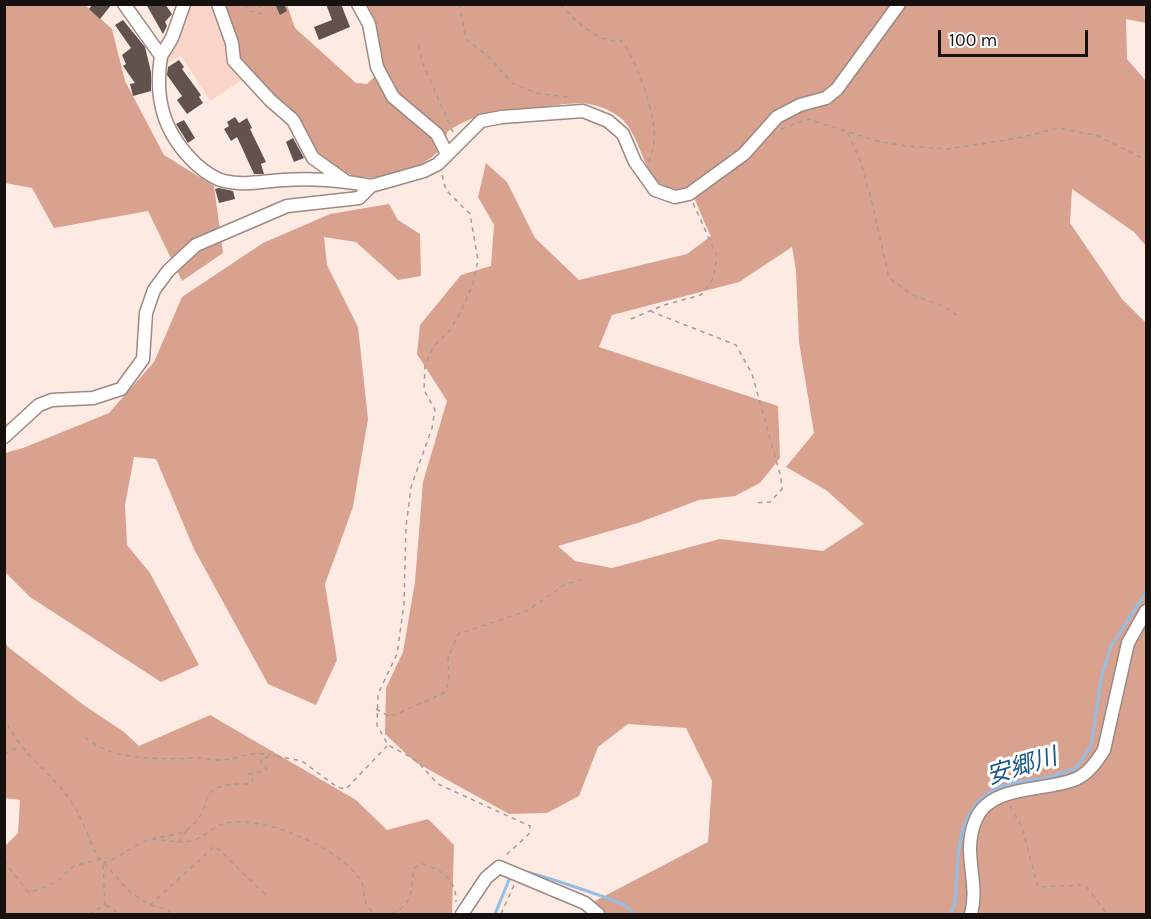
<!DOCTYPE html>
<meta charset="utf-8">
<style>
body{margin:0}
#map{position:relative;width:1151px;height:919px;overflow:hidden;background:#fdeae3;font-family:Karla,sans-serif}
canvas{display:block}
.frame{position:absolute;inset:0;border:6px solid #16100e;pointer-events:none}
.scale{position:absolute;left:938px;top:30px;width:150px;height:27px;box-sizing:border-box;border:3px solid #16100e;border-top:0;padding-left:8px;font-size:18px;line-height:21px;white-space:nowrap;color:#16100e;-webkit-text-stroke:4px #fff;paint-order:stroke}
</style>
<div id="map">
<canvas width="1151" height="919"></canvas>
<div class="frame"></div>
<div class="scale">100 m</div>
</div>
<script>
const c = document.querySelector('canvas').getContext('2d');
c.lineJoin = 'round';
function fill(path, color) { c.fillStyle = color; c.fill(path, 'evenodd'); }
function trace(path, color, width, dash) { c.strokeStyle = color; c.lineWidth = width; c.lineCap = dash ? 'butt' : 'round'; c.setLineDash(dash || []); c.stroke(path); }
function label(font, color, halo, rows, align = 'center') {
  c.font = font + ' Karla,"Noto Sans JP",sans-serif'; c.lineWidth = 6; c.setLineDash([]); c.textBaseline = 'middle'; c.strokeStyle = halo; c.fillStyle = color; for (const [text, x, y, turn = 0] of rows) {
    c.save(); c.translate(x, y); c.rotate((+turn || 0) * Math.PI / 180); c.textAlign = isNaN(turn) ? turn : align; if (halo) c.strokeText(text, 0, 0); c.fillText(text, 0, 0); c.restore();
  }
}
fill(new Path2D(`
 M187,5H216L245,78L210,101L181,55L161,68Z`), '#fad5c7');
fill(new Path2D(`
 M4,5H85L112,29L125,81L164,155L214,186L223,253L182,281L148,211L54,228L32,188L5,183Z
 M224,5H287L295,28L356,83L367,84L377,74L436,139L438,152C402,184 344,190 313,148C304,136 301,120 290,109C274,93 252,80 240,62C232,50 228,19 224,5Z
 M364,5H1146V23L1126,19L1127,59L1146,81V246L1134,232L1072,189L1070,223L1122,299L1146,323V914H586L595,901L708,842L712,781L686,728L628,724L598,747L579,796L547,813L509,814L415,762L385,734L386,688L403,652L415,582L423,482L447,401L417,354L420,325L461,275L491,266L494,225L478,197L486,163L507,182L535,238L579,280L687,254L711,236C702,219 698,203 688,187C641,201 647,136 618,116C588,96 567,105 534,108C498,112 478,111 447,132L446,137C422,114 392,96 382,63C375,44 376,21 364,5ZM792,247L796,270L799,342L814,433L786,467L826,490L864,524L823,551L720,539L612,568L575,561L558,546L638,523L699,500L735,496L760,483L780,458L778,406L599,347L612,315L739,282Z
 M389,204L398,220L420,234L421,276L398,280L356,242L324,237L327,265L358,327L368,419L353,507L325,584L337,660L316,705L268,684L194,549L156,459L134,457L125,505L127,545L150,573L199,665L161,682L30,597L5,572V453L23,448L109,413L154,362L182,297L263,243L330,214Z
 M5,642L8,647L85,706L124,732L139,746L210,715L356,800L387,830L428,819L454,845L452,914H5V846L18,833L20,800L5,798Z`), '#d8a28e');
trace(new Path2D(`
 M516,870C522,868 612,899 624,905C628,907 631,911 634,914
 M495,914L511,875
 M950,914L955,904C959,856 953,800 1009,784C1021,780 1033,781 1045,778C1056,776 1066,771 1076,768L1091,746L1101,680L1110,648L1146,592`), '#95bee5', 3);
fill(new Path2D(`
 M93,4H112L100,19L89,9Z
 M146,4H165L172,14L165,22L167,26L163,34Z
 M275,4H284L287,11L280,15Z
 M326,4H341L350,27L319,40L314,27L332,20Z
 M123,20L145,47L151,72V91L133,96L130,84L135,83L123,66L126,64L122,55L131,48L115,25Z
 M179,60L184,67L182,69L201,95L199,97L203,103L187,114L177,100L182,96L167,75L168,67Z
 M235,117L239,123L247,118L252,128L250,129L266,162L261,164L264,174H254L237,137L231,141L224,129L229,126L227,122Z
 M184,120L195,138L188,143L176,124Z
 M293,138L304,158L294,162L286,142Z
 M219,188L233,191L235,199L219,203L215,189Z`), '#62524d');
const minor = new Path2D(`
 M124,4L161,56C154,100 164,134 197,165C204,171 215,179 224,181C245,186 263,181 284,180C313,178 342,180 371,186
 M218,4L232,43L234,61L270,100L293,120L313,158L344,180
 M358,4L369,24L377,67L393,97L437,134L447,154
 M161,56L172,38L184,4
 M4,437L39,405L52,400L93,398L121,389L143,359L146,313L154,290L168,271L196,245L287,206L359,198L371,186L424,171L438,164L481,121L502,117L583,111L608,121L623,134L635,162L655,190L675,197L689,194L744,154L777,117L800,105L826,98L837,89L899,4
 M462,914L486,878L499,867L585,903L598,914
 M971,914C980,882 961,853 976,819C991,784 1045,792 1076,779C1089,773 1097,761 1104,750L1128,643L1146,611`);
trace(minor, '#9b8a84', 15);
trace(new Path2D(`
 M244,4L250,11L261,14L259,4
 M459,4L466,39L490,58L512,83L536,93L567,97L571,100
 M560,4C575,21 599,44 622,41C636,60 658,119 654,143C653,149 651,155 649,161
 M419,45L422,62L453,132
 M781,129L808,119L877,141L906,146L948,149L1018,138L1059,128L1098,136L1146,160
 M848,133L860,160L871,198L889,278L911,294L947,308L957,315
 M442,175L446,190L470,214L478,260L473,284L462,309L451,329L433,347L425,366L424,390L435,410L432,428L411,487L406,527L404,604L397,654L378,694L377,725L388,745L416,760L438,784L530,826L529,834L505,856
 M650,311L736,345L752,374L781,478L782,489L770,502L754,503
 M631,319L664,305L701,295L713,279L717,256L693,203
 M376,709L390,717L444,693L449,681L448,658L458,634L527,611L564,585L586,578
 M4,716C16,750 50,771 70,800C83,817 88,840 99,858
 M85,737C114,762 161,759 197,758C205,758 213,760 221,760C242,759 247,750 271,755
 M4,754L20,746
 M276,756L302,761L337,787L346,789L387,746
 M1010,806L1022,827L1038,887L1085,885L1107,914
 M152,839L178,842L188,829
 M178,842C205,843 207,827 227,823C264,815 342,849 361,881C365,888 363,896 366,903C368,908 371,909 373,914
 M4,861L29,893L56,882L74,866L100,859L103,863C120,858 133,845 149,840C162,835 178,837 189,828C220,803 188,783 250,784L253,779L249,774L267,770L261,763L262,758L275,756
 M104,863L130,892L150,905L215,846L268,897
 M106,905L120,914
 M151,905L167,909L172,914
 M89,914L105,905L103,864
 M392,914C415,902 410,891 414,868L423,864C443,871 456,879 456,902
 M501,914L514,885`), '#a99b96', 1.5, [4.5, 4.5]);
trace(minor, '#fff', 12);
label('italic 24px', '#1b598a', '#fff', [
 ["安郷川",1022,767,-17]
]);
</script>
